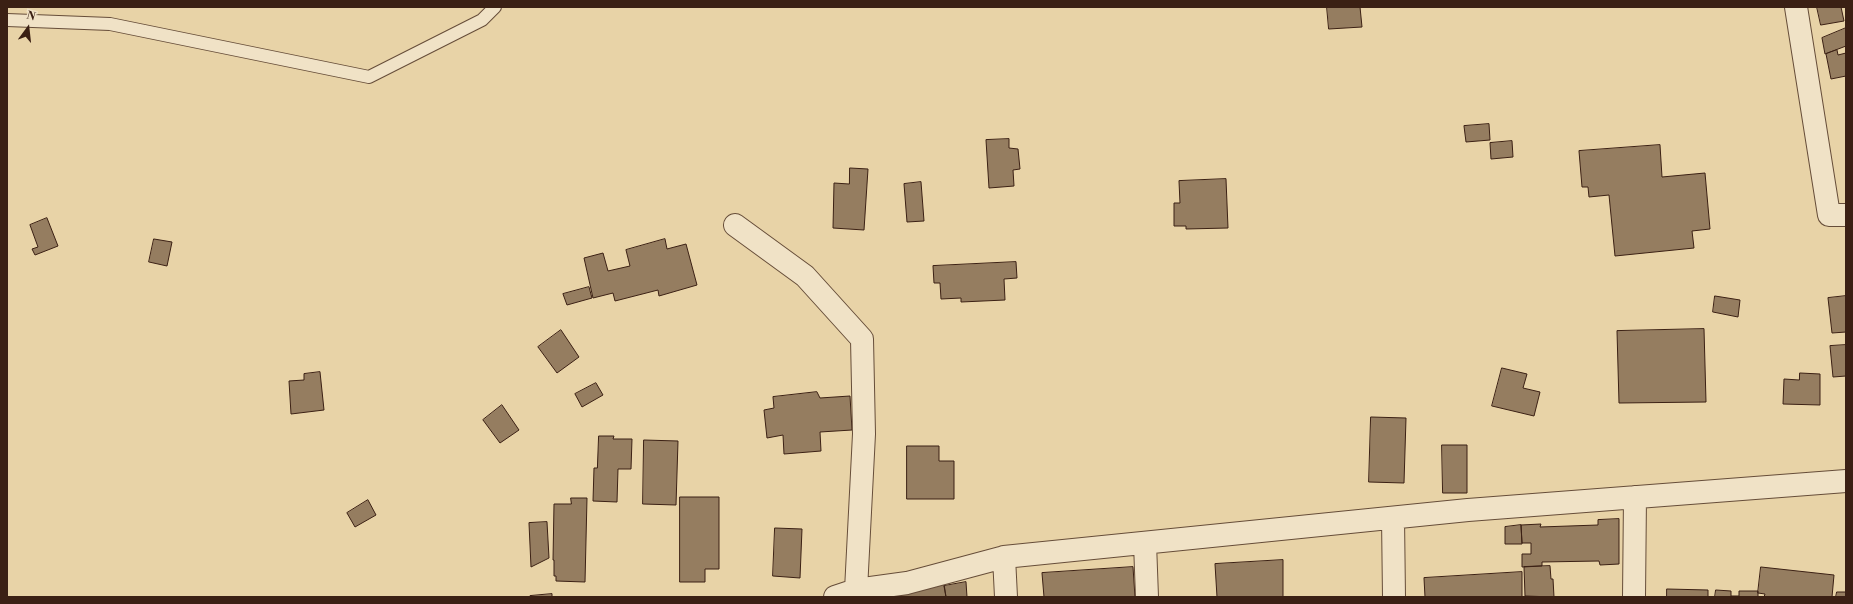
<!DOCTYPE html>
<style>
body{margin:0}
#map{position:relative;width:1853px;height:604px;overflow:hidden;background:#e8d3a7;font-family:"Libre Bodoni",serif}
canvas{display:block}
.frame{position:absolute;inset:0;border:8px solid #3b2014;pointer-events:none}
.north{position:absolute;left:8px;top:8px;width:40px;height:40px;-webkit-text-stroke:3px #f0e2c6;paint-order:stroke;rotate:15deg;font-size:11px;font-weight:700;line-height:16px;text-align:center;color:#3b2014}
.north::after{content:'';display:block;margin:auto;width:14px;height:18px;background:#3b2014;clip-path:polygon(50% 0,100% 100%,50% 72%,0 100%)}
</style>
<div id="map">
<canvas width="1853" height="604"></canvas>
<div class="frame"></div>
<div class="north">N</div>
</div>
<script>
const c = document.querySelector('canvas').getContext('2d');
c.lineJoin = 'round';
function fill(path, color) { c.fillStyle = color; c.fill(path, 'evenodd'); }
function trace(path, color, width, dash) { c.strokeStyle = color; c.lineWidth = width; c.lineCap = dash ? 'butt' : 'round'; c.setLineDash(dash || []); c.stroke(path); }
const building = new Path2D(`
 M1327,7H1360L1362,27L1329,29Z
 M1817,7H1841L1844,21L1821,25Z
 M1846,28V46L1825,54L1822,38Z
 M1837,50L1838,55L1846,53V76L1831,79L1826,54Z
 M1489,124L1490,140L1466,142L1464,126Z
 M1009,139V148L1018,149L1020,169L1013,170L1014,186L989,188L986,140Z
 M1512,141L1513,157L1491,159L1490,143Z
 M1660,145L1662,177L1705,173L1710,229L1692,231L1694,248L1615,256L1609,195L1589,197L1588,187H1582L1579,151Z
 M850,168L868,169L864,230L833,228L834,183L849,184Z
 M1226,179L1228,228L1186,229V226H1174V203H1180L1179,181Z
 M921,182L924,221L907,222L904,184Z
 M47,218L58,246L35,255L32,249L38,247L30,225Z
 M154,239L172,242L167,266L149,262Z
 M665,239L667,249L686,244L697,285L659,296L658,290L615,301L613,293L593,298L584,258L603,253L608,271L630,266L626,250Z
 M1016,262L1017,278L1004,279L1005,300L961,302V298L941,299L940,283H934L933,266Z
 M589,287L592,298L567,305L563,294Z
 M1715,296L1740,300L1738,317L1713,312Z
 M1846,296V332L1832,333L1828,298Z
 M1704,329L1706,402L1619,403L1617,331Z
 M561,330L579,357L557,373L538,347Z
 M1846,345V376L1833,377L1830,346Z
 M1502,368L1527,374L1523,388L1540,392L1534,416L1492,406Z
 M320,372L324,410L291,414L289,381L304,380V374Z
 M1800,373L1820,374V405L1783,404L1784,379L1799,380Z
 M596,383L603,395L582,407L575,394Z
 M817,392L820,398L850,396L852,430L820,432L821,451L784,454L783,435L767,438L764,410L774,408L773,397Z
 M502,405L519,430L500,443L483,420Z
 M1371,417L1406,418L1404,483L1369,482Z
 M599,436H614L613,439H632L631,469H618L617,502L593,501L594,468H597Z
 M644,440L678,441L676,505L643,504Z
 M1442,445H1467V493H1443Z
 M907,446H939V461H954V499H907Z
 M680,497H719V569H705V582H680Z
 M571,498H587L585,582L556,581V576H554V560H553L554,504H571Z
 M368,500L376,515L355,527L347,513Z
 M1619,519V564L1600,565L1599,561L1542,562V566L1522,567V554H1531V543H1522L1521,525L1541,524L1540,527L1598,525V520Z
 M547,522L549,558L531,567L529,523Z
 M1521,525L1522,544H1505V527Z
 M775,528L802,529L800,578L773,576Z
 M1283,560V597H1217L1215,564Z
 M1550,566L1551,579H1553L1554,597L1525,596L1524,567Z
 M1133,567L1135,597H1044L1042,573Z
 M1761,567L1834,575L1832,597H1764L1765,594L1758,593Z
 M1522,572V597H1425L1424,578Z
 M966,582L967,597H946L944,586Z
 M944,584L946,597H899L898,593Z
 M1667,589L1708,590V597H1667Z
 M1716,590L1731,591V596H1739V591H1758V597H1715Z
 M1837,592H1846V597H1836Z
 M552,594V597H530V596Z`);
fill(building, '#957d60');
trace(building, '#3b2014', 1);
const service = new Path2D(`
 M7,20L110,24L369,77L482,20L495,7`);
const minor = new Path2D(`
 M1796,7L1829,215H1846
 M735,225L805,276L862,339L864,434L856,590
 M1393,518L1394,597
 M1145,543L1147,597
 M1004,557L1006,597
 M835,597L856,590L907,583L1004,557L1468,510L1846,481
 M1634,597L1635,497`);
trace(service, '#664d39', 14);
trace(minor, '#664d39', 24);
trace(service, '#f0e2c6', 12);
trace(minor, '#f0e2c6', 22);
</script>
